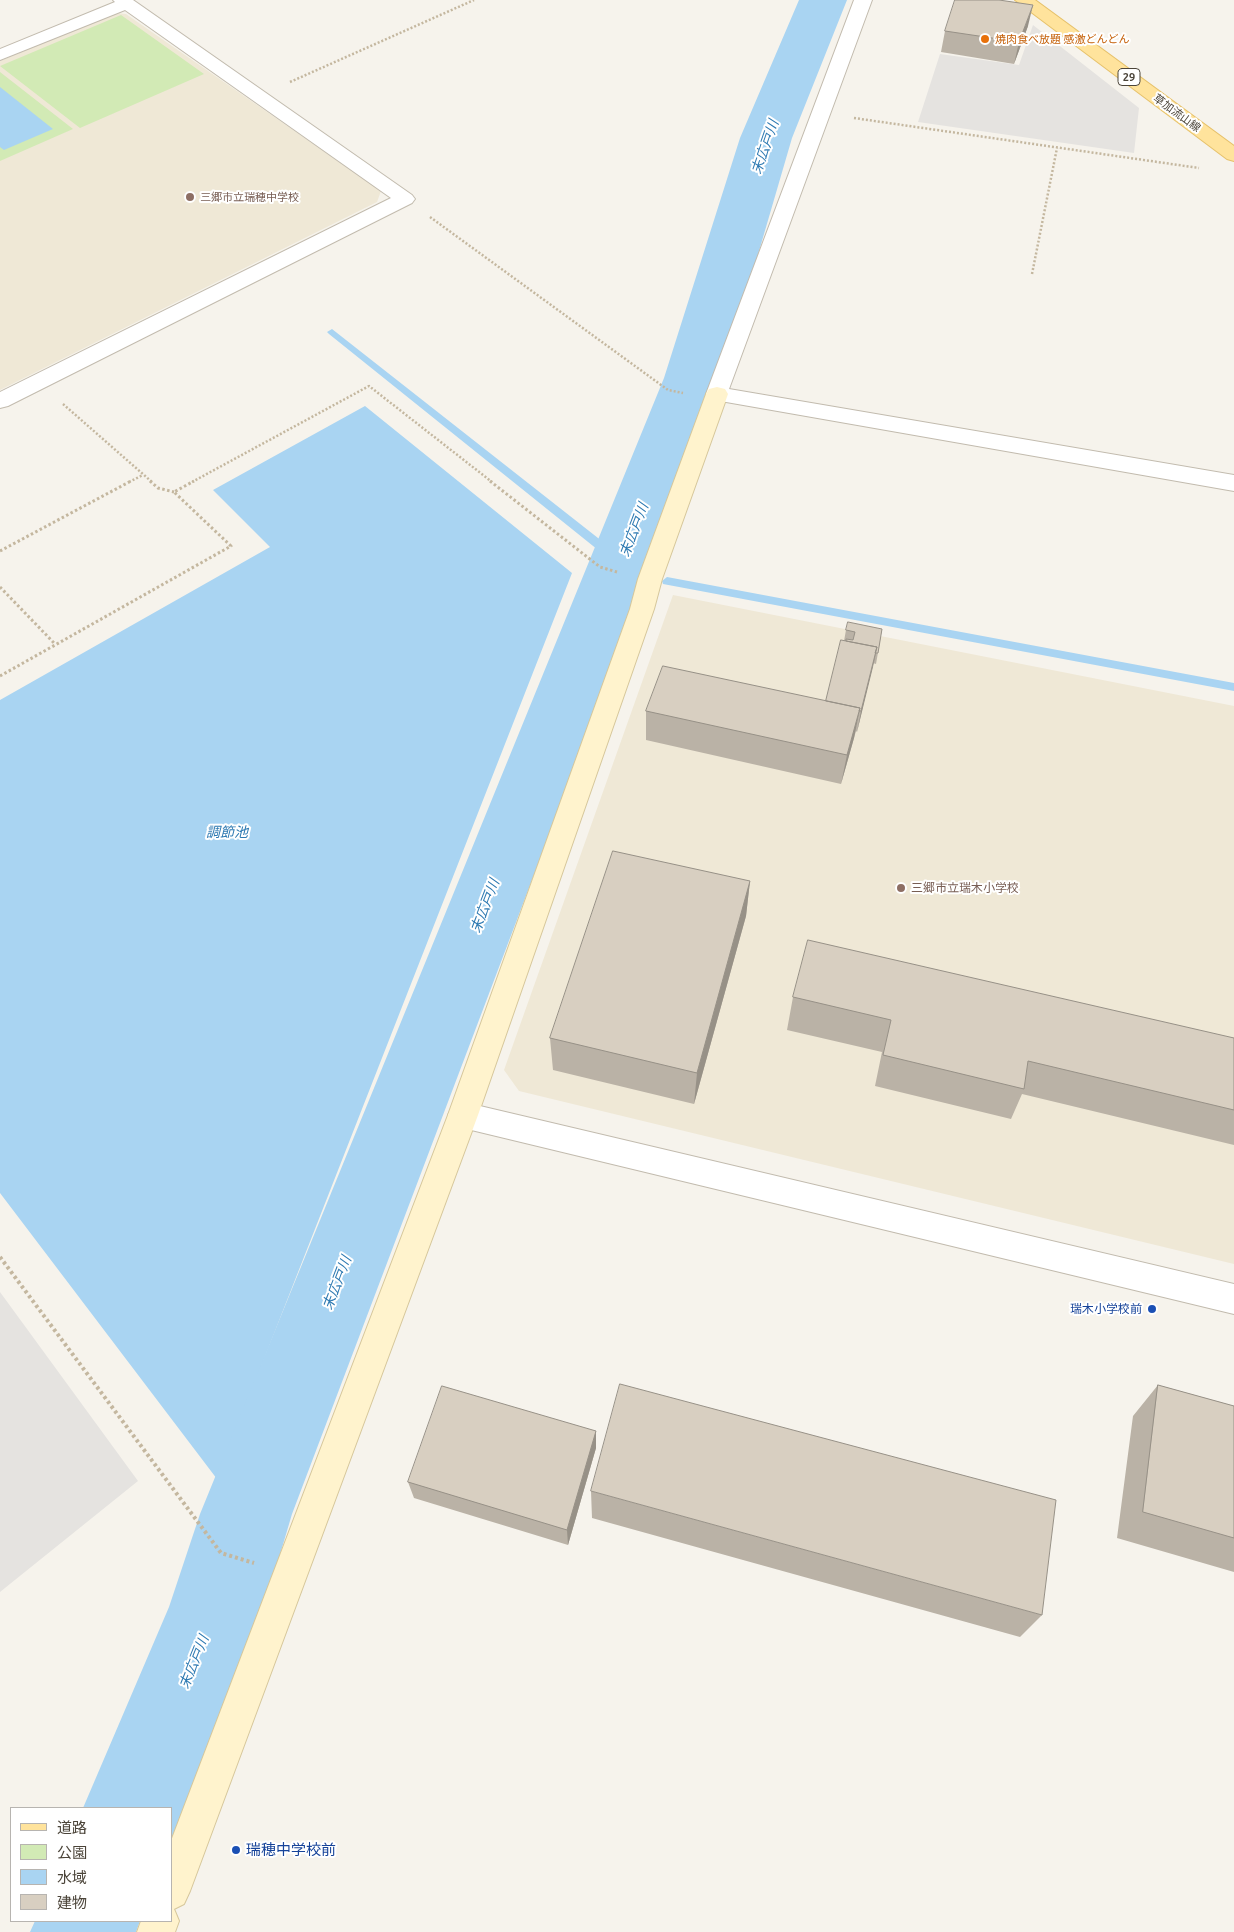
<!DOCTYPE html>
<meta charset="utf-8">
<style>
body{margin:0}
#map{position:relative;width:1234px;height:1932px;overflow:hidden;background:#f6f3ec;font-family:Ubuntu,"Noto Sans JP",sans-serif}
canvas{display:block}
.legend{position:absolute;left:10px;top:1807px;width:162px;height:115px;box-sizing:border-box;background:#fff;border:1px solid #b7b4b0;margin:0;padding:6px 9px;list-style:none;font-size:15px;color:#4b4439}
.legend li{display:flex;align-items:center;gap:10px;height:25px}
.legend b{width:25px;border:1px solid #b7b4b0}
</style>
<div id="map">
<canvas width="1234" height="1932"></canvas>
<ul class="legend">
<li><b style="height:6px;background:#ffe39c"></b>道路</li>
<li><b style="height:14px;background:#d2eab5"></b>公園</li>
<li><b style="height:14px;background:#a9d4f2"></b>水域</li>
<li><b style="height:14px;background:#d8cfc1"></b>建物</li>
</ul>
</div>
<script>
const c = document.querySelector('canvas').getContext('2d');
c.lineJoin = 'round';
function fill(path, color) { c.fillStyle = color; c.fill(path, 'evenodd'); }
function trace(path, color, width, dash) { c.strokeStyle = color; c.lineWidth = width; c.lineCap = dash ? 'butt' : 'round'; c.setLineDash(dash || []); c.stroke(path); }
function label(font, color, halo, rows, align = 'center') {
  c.font = font + ' Ubuntu,"Noto Sans JP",sans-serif'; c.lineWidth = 4; c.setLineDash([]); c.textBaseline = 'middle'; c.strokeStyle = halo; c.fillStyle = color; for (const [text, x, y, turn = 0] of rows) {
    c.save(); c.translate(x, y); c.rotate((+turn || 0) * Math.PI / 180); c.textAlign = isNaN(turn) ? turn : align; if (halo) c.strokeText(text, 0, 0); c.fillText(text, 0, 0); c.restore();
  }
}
fill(new Path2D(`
 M116,13L126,14L381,191L377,202L0,390V61Z
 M673,595L1234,706V1264L519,1091L504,1070Z`), '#efe8d6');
fill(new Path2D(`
 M121,15L204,74L80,128L0,66Z
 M0,72L73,129L0,161Z`), '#d2eab5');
fill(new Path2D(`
 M1033,25L1139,108L1134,153L918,122L940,54L1019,65Z
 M0,1292L138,1481L0,1592Z`), '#e5e3e0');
fill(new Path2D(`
 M0,87L53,129L4,150L0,147Z
 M365,406L572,573L217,1479L0,1193V700L270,547L213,490Z`), '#a9d4f2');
fill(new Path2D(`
 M332,329L626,560L627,563L626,566H618L329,334L327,332Z
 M667,577L1234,683V691L663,584L662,581Z`), '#a9d4f2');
fill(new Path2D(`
 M799,0H847L792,138L722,378L292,1514L263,1612L171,1841V1808H83L169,1607L200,1514L664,378L740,138Z
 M35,1921H140L136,1932H30Z`), '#a9d4f2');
const street = new Path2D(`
 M113,0H133L412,195L415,199L412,203L8,406L0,408V392L391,198L125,10L0,60V49L115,2Z
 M854,0H872L729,389L1234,475V491L709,399L706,394Z
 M463,1102L1234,1284V1314L463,1128L453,1124L448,1115L453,1106Z`);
const secondary = new Path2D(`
 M717,387L725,389L728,394L662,579L654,609L478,1115L190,1891L184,1904L174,1909L179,1921L175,1932H137L141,1921H171V1841L448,1115L630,609L638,579L706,394L709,389Z`);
const primary = new Path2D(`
 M1015,0H1035L1234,146V161L1227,159Z`);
trace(street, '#c2bbae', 2);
trace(secondary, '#d6c79b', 2);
trace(primary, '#e6c16a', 2);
trace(new Path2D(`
 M290,82L474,0
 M854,118L1199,168
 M430,217L668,390L683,393
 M1032,274L1057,148
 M63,404L152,482
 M129,482L143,475
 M192,482L369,386L492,482`), '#c4b79f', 2.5, [2, 2]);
trace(new Path2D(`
 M150,481L158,488L174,492
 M490,481L600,567L617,572
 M0,551L131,481
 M0,587L55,644
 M0,676L231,546L174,492L194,481`), '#c4b79f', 3, [2.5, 2.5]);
trace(new Path2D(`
 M0,1257L221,1553L254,1563`), '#c4b79f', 4, [3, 3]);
fill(street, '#fff');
fill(secondary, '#fff3cd');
fill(primary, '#ffe39c');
fill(new Path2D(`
 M1028,26L1014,64L941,52L945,31Z
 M882,629L876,664L873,663L857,732L856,731L841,784L646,740V711L826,701L844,641L846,630Z
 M750,881L746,916L694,1104L553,1070L550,1038Z
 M793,997L1234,1038V1145L1022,1094L1011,1119L875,1086L882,1052L787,1030Z
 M1158,1385L1234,1406V1572L1117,1538L1133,1416Z
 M596,1431V1448L568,1545L414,1498L408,1482Z
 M591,1491L1042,1615L1020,1637L592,1518Z`), '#bab2a6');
fill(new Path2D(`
 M1033,5L1028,26L1014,64L1019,42Z
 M877,647L873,667L857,732L861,711Z
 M860,708L854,738L841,784L847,755Z
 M750,881L746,916L694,1104L697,1073Z
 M596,1431V1448L568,1545L567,1530Z`), '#979187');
const building = new Path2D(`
 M955,0H999L1033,5L1019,42L945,31Z
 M848,622L882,629L878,653H875L877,647L846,641V639L853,640L855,632L846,630Z
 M841,640L877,647L861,711H859L860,708L826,701Z
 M663,666L860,708L847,755L646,711Z
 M613,851L750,881L697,1073L550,1038Z
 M808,940L1234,1038V1110L1028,1061L1024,1089L883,1055L891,1020L793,997Z
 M620,1384L1056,1500L1042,1615L591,1491Z
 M1158,1385L1234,1406V1538L1143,1512Z
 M442,1386L596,1431L567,1530L408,1482Z`);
fill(building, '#d8cfc1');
trace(building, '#979187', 1);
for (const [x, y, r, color] of [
 [985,39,5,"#e8710a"],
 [190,197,5,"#8d6e63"],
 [901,888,5,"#8d6e63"],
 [1152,1309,5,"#1a4fb4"],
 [236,1850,5,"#1a4fb4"]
]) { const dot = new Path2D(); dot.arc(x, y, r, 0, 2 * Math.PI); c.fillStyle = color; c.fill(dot); trace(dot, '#fff', 2); }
label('11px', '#c56008', '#fff', [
 ["焼肉食べ放題 感激どんどん",995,39]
], 'left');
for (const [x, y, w] of [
 [1129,77,22]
]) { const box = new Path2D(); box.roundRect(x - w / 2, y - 8.5, w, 17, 4); c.fillStyle = '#fff'; c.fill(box); trace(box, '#4b4439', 1); }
label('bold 11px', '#4b4439', null, [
 ["29",1129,77]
]);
label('11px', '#4b4439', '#fff', [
 ["草加流山線",1177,113,36]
]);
label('11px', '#785e54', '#fff', [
 ["三郷市立瑞穂中学校",200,197]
], 'left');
label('12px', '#785e54', '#fff', [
 ["三郷市立瑞木小学校",911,888]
], 'left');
label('12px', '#164399', '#fff', [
 ["瑞木小学校前",1142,1309]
], 'right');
label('italic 14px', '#2e7ab2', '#fff', [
 ["末広戸川",765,147,-71],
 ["末広戸川",634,530,-69],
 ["調節池",227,832],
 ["末広戸川",485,906,-69],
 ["末広戸川",337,1283,-69],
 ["末広戸川",194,1662,-68]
]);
label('15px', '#164399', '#fff', [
 ["瑞穂中学校前",246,1850]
], 'left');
</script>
